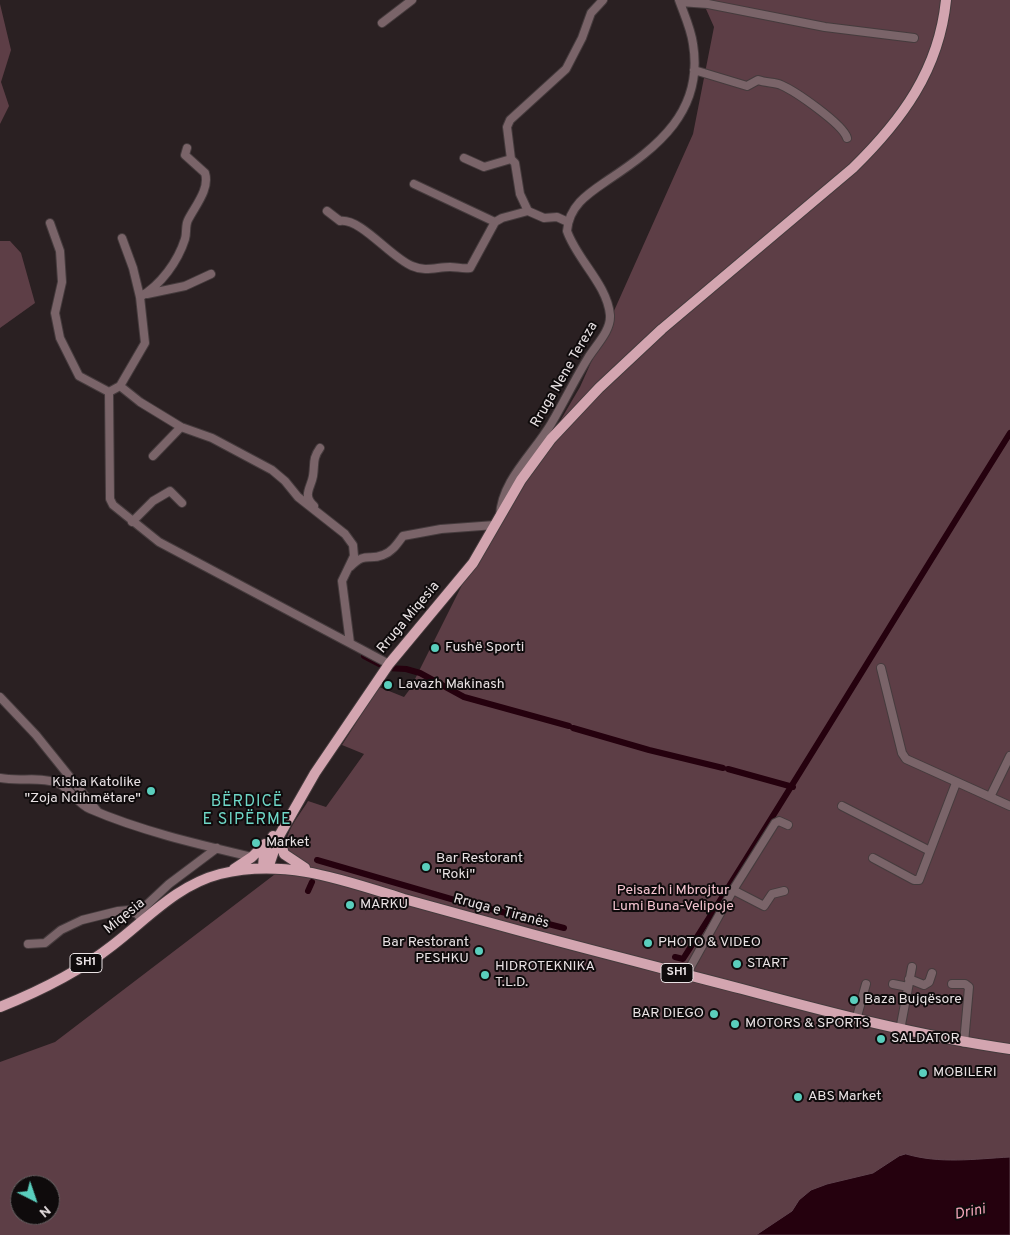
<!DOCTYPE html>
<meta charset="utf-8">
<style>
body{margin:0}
#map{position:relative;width:1010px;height:1235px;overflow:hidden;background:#2a2022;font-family:Overpass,sans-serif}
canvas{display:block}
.north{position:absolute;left:10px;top:1175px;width:50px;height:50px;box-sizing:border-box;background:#0f0b0c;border:1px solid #666162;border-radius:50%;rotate:139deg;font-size:14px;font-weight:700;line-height:20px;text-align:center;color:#e9e2e4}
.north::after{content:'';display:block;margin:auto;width:18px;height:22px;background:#5acebd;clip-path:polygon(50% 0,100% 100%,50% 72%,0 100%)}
</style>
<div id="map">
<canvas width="1010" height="1235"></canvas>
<div class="north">N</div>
</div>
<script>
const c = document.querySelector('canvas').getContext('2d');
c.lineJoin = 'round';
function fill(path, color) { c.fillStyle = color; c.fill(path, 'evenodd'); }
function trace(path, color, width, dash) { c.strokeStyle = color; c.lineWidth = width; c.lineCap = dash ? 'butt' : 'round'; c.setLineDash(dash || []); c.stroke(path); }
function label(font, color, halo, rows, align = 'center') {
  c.font = font + ' Overpass,sans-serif'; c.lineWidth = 4; c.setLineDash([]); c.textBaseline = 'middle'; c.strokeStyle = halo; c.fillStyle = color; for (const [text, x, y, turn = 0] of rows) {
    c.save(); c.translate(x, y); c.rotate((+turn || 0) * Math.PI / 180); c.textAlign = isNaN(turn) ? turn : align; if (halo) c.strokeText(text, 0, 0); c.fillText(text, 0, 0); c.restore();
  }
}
fill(new Path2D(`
 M702,0H1010V1235H0V1062L55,1042L287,865L294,854L287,851C282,834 300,815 308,801L326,807L364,754L342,745L379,687L404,697L410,689L474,561L522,486L580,387L693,134L714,27ZM20,1185H50V1215H20Z
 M0,4L11,50L1,82L9,106L0,124Z
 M0,241H10L21,253L35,303L0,328Z`), '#5d3e46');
const water = new Path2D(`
 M906,1154C940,1164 974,1159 1010,1157V1235H756L792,1211L799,1200L811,1190L827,1184L873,1173L899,1156Z`);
fill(water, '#25010e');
trace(water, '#60444e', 1);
trace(new Path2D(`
 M364,656L387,668L406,669L420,673L464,697L569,726
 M573,728L649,750L723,768
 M728,769L793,787
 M317,860L458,901
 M308,891L312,882
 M471,904L564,928
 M675,957L683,959C794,785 900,608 1010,433`), '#25010e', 6);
const minor = new Path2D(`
 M680,2L708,4L825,27L914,38
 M382,23L412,0
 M694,70L747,86L758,80C766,83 775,82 781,85C795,91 843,124 847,138
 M464,158L484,167L511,159L515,163L520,194L528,211
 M511,159L507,127L510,120L566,69L582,38L591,13L603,0
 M414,184L495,222
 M327,211L340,221C361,218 390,257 412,266C425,272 437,267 450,267C457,267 463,269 470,268L495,222L502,218L528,211L544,218L557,217L568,222
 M50,223L60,251L62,282L55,313L60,338L79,376L109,392
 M122,238L133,268L140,297L145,343L120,386L109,392L110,499L113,505L159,542L389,664
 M147,294L185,286L211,274
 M140,297C161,285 178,261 185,239C187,232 185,226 188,220C195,206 210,189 205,173L185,155L187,148
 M120,386L140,402L181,427L212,438L272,470L285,481L298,497L345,534L353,545L354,556L342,581L350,643
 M153,456L181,427
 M314,506C302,495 311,488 313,476C315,464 312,459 320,448
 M500,516C501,481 534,453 551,424C564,402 575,379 588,358C596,345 611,331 610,315C607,284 577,260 567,231C569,205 589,193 608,180C658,147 704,111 693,44C691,29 684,14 679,0
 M132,522L153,501L170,491L182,503
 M350,567C366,551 368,561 383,555C392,552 397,544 403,536L441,529L495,525
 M881,668L902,753L906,759L1010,806
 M0,697L36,735L98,812
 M0,778C18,782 40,776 57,783C71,788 77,804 90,809C141,831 197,844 252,857
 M990,797L1010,756
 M842,806L930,851
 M873,858L914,880H919L956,783
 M733,890L764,906L772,894L784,891
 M137,914L169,884L217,848
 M28,944L45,943L61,930L82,920L118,911L129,910L137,914L143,921
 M686,975L733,890L775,823L779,821L788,825
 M909,979L924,985L929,982L932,973
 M893,984L908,987
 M952,984H965L969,987L964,1043
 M856,1020L866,984
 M900,1030L912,967`);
const major = new Path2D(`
 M279,836L284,854L305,868
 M263,868L264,853L273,836
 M268,868L279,836L315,773L389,664L473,563L521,480L551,439L599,388L662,329L853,168C902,120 939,70 946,0
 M234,869L252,857L265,844
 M0,1007C40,991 80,971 113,945C147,919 177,885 220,874C285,858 343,880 404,899C440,909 476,919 513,929C589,950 666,969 742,989C831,1013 919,1036 1010,1049`);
trace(minor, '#453b3d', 10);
trace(major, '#453b3d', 12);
trace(minor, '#7a6469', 8);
trace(major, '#d3a5b0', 10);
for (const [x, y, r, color] of [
 [435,648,5,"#5acebd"],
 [388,685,5,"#5acebd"],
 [151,791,5,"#5acebd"],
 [256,843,5,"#5acebd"],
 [426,867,5,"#5acebd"],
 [350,905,5,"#5acebd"],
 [648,943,5,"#5acebd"],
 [479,951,5,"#5acebd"],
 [737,964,5,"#5acebd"],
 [485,975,5,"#5acebd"],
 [854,1000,5,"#5acebd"],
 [714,1014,5,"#5acebd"],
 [735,1024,5,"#5acebd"],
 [881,1039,5,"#5acebd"],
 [923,1073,5,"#5acebd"],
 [798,1097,5,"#5acebd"]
]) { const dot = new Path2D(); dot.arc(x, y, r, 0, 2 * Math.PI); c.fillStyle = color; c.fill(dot); trace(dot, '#0f0b0c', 2); }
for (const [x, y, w] of [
 [86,963,32],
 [677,973,32]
]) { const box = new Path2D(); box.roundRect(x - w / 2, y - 9.5, w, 19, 4); c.fillStyle = '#0f0b0c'; c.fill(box); trace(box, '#e9e2e4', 1); }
label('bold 12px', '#e9e2e4', null, [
 ["SH1",86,963],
 ["SH1",677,973]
]);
label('14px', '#e9e2e4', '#0f0b0c', [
 ["Rruga Nene Tereza",565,375,-60],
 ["Rruga Miqesia",409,618,-50],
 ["Rruga e Tiranës",501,912,15],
 ["Miqesia",125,917,-39]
]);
label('14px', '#e9e2e4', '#0f0b0c', [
 ["Fushë Sporti",445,648],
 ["Lavazh Makinash",398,685],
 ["Kisha Katolike",141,783,"right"],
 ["\"Zoja Ndihmëtare\"",141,799,"right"],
 ["Market",266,843],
 ["Bar Restorant",436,859],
 ["\"Roki\"",436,875],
 ["MARKU",360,905],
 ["Bar Restorant",469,943,"right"],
 ["PESHKU",469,959,"right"],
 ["PHOTO & VIDEO",658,943],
 ["START",747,964],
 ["HIDROTEKNIKA",495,967],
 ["T.L.D.",495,983],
 ["Baza Bujqësore",864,1000],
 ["BAR DIEGO",704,1014,"right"],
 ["MOTORS & SPORTS",745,1024],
 ["SALDATOR",891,1039],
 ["MOBILERI",933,1073],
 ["ABS Market",808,1097]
], 'left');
label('14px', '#f6c5d1', '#0f0b0c', [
 ["Peisazh i Mbrojtur",673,891],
 ["Lumi Buna-Velipoje",673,907]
]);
label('italic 15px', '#f4a6ba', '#0f0b0c', [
 ["Drini",970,1213,-11]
]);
c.letterSpacing = '1px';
label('16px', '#6fd7c7', '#0f0b0c', [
 ["BËRDICË",247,803],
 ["E SIPËRME",247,821]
]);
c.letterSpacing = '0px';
</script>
